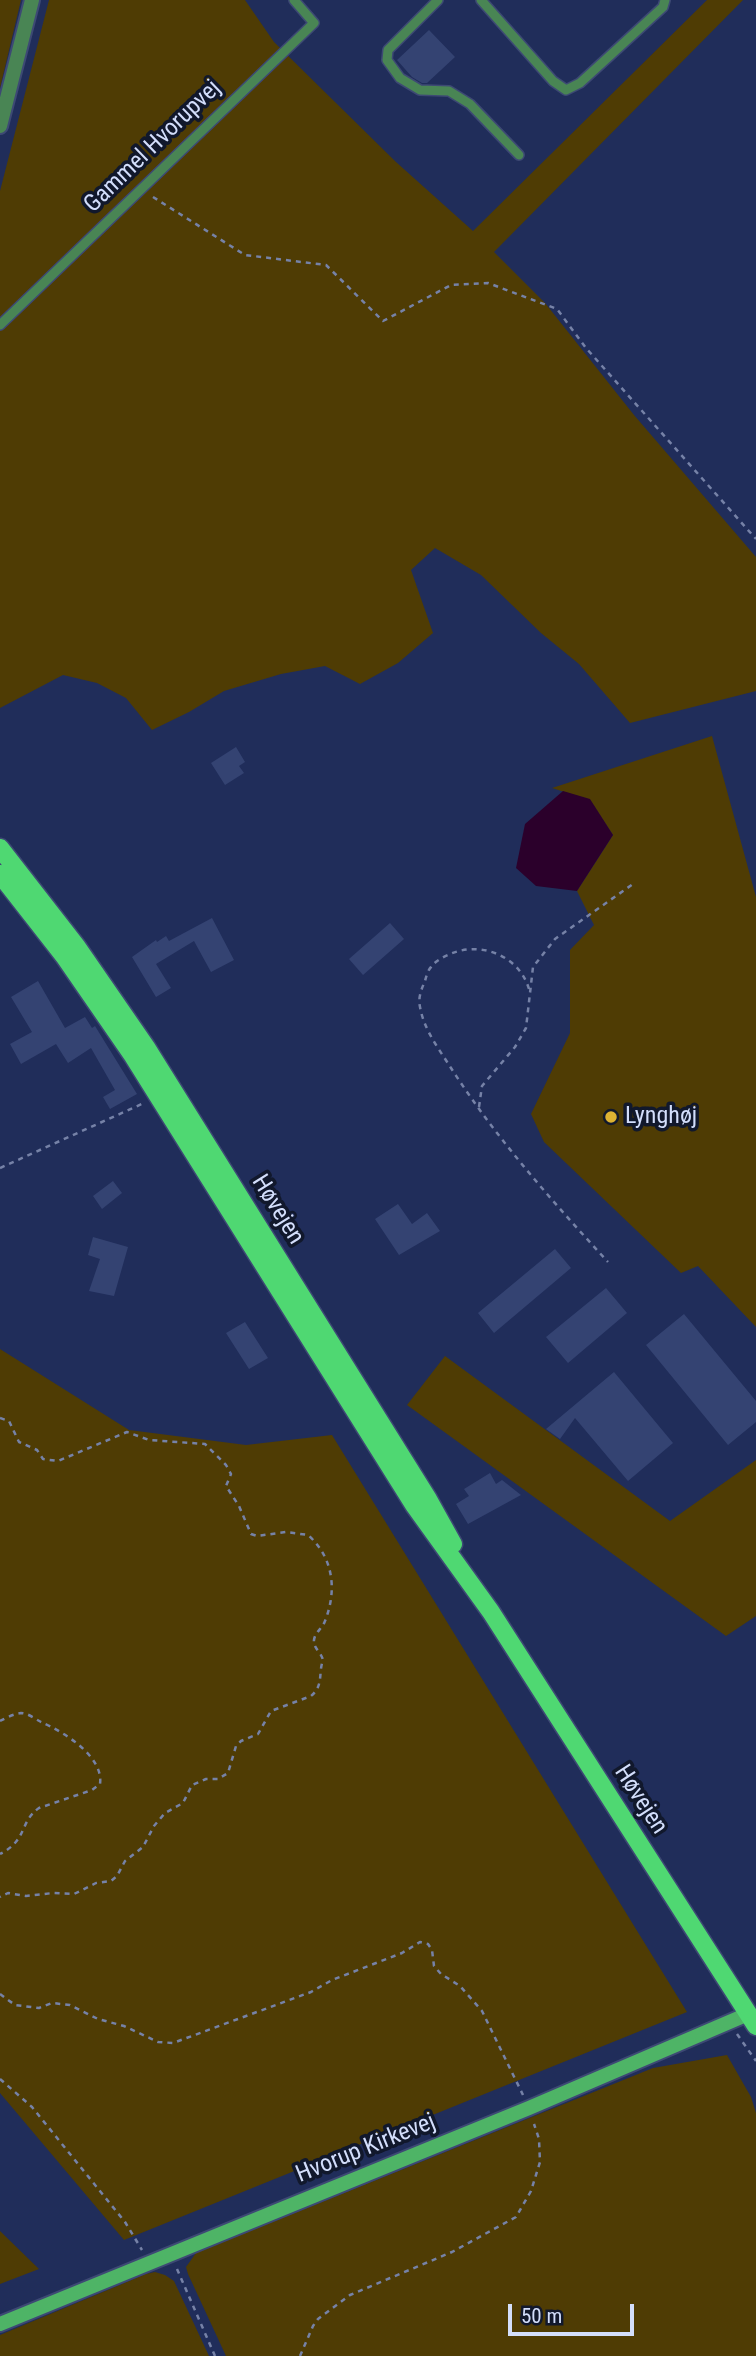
<!DOCTYPE html>
<meta charset="utf-8">
<style>
body{margin:0}
#map{position:relative;width:756px;height:2356px;overflow:hidden;background:#202d5a;font-family:"Roboto Condensed",sans-serif}
canvas{display:block}
.scale{position:absolute;left:508px;top:2304px;width:126px;height:32px;box-sizing:border-box;border:4px solid #d3defb;border-top:0;padding-left:9px;font-size:21px;line-height:24px;white-space:nowrap;color:#d3defb;-webkit-text-stroke:5px #11182c;paint-order:stroke}
</style>
<div id="map">
<canvas width="756" height="2356"></canvas>
<div class="scale">50 m</div>
</div>
<script>
const c = document.querySelector('canvas').getContext('2d');
c.lineJoin = 'round';
function fill(path, color) { c.fillStyle = color; c.fill(path, 'evenodd'); }
function trace(path, color, width, dash) { c.strokeStyle = color; c.lineWidth = width; c.lineCap = dash ? 'butt' : 'round'; c.setLineDash(dash || []); c.stroke(path); }
function label(font, color, halo, rows, align = 'center') {
  c.font = font + ' "Roboto Condensed",sans-serif'; c.lineWidth = 7; c.setLineDash([]); c.textBaseline = 'middle'; c.strokeStyle = halo; c.fillStyle = color; for (const [text, x, y, turn = 0] of rows) {
    c.save(); c.translate(x, y); c.rotate((+turn || 0) * Math.PI / 180); c.textAlign = isNaN(turn) ? turn : align; if (halo) c.strokeText(text, 0, 0); c.fillText(text, 0, 0); c.restore();
  }
}
fill(new Path2D(`
 M0,0H21L0,88Z
 M49,0H245L274,42L396,162L473,231L707,0H743L494,252L545,303L634,415L756,557V691L630,723L579,664L541,633L481,575L435,548L411,570L433,633L398,663L360,684L325,666L281,674L224,691L189,712L152,730L126,698L97,683L63,675L0,708V191Z
 M712,736L756,897V1327L698,1266L681,1273L544,1142L531,1114L570,1033V950L594,925L577,891L613,835L590,800L552,788Z
 M0,1349L129,1430L246,1445L332,1435L687,2012L124,2240L0,2093Z
 M445,1356L670,1521L756,1460V1616L726,1636L407,1405Z
 M727,2055L751,2097L756,2113V2356H226L188,2274L186,2267L196,2253L653,2068Z
 M0,2231L39,2269L0,2284Z
 M155,2272L165,2275L174,2281L209,2356H0V2335L146,2274Z`), '#4f3c04');
fill(new Path2D(`
 M563,791L590,799L613,835L577,891L536,886L516,868L525,824Z`), '#2b002b');
fill(new Path2D(`
 M429,30L455,57L427,83H422L412,77L397,60Z
 M236,747L245,762L239,766L244,773L225,785L211,763Z
 M212,918L234,960L211,972L194,941L156,964L171,988L156,997L132,957L156,940L157,942L166,936L169,941Z
 M390,923L404,939L363,975L349,959Z
 M38,981L65,1028L85,1017L92,1028L95,1026L137,1094L110,1109L103,1097L115,1090L91,1048L68,1063L56,1044L21,1064L10,1044L32,1032L11,997Z
 M113,1181L122,1193L102,1209L93,1196Z
 M398,1204L412,1224L427,1213L440,1231L399,1255L375,1219Z
 M93,1237L128,1247L114,1296L89,1291L100,1259L88,1255Z
 M555,1249L571,1268L494,1333L478,1313Z
 M606,1288L627,1313L568,1363L546,1337Z
 M684,1314L756,1401V1422L728,1445L646,1345Z
 M245,1322L268,1358L249,1369L226,1333Z
 M614,1372L673,1443L628,1481L575,1418L560,1439L546,1429Z
 M490,1473L496,1484L502,1480L521,1495L468,1524L456,1504L469,1496L464,1489Z`), '#344372');
const lane = new Path2D(`
 M438,0L388,50L387,60L400,78L420,90L449,91L470,104L519,155
 M481,0L553,81L566,90L580,83L663,7L665,0
 M0,325L314,23L294,0`);
const street = new Path2D(`
 M0,126L32,0`);
const secondary = new Path2D(`
 M0,2324L529,2108L748,2014`);
const primary = new Path2D(`
 M0,848L77,947L146,1047L428,1499L453,1544
 M0,874L64,956L133,1056L414,1505L491,1612L756,2026`);
trace(lane, '#3d4974', 12);
trace(street, '#3d4974', 18);
trace(secondary, '#3d4974', 18);
trace(primary, '#3d4974', 21);
trace(new Path2D(`
 M153,197L245,255L326,265L383,321L451,285L488,283L557,309L586,348L756,539
 M529,989C519,955 479,940 448,955C443,957 434,962 431,967C428,970 426,977 425,981C421,990 418,998 420,1007C424,1030 439,1049 451,1068C496,1138 552,1201 608,1262
 M479,1107L482,1086L515,1047L526,1028L533,967L555,939L633,884
 M0,1168L144,1103
 M0,1418L9,1421L19,1442L37,1450L43,1459L58,1461L127,1432L149,1440L205,1444L226,1465L231,1474L226,1486L239,1506L251,1534L257,1536L286,1532L308,1535C334,1558 337,1591 325,1621C322,1629 315,1632 314,1640C313,1648 321,1652 323,1660C318,1674 324,1685 311,1696L271,1711L258,1734L241,1741L236,1746L228,1773L218,1779H206L192,1785L183,1803L165,1813L154,1826L143,1847L125,1861L117,1876L111,1881L96,1883L74,1894L53,1893L26,1896L8,1893L0,1897
 M0,1721C6,1718 13,1714 21,1713C28,1713 35,1719 41,1722C62,1731 104,1756 100,1784L92,1790L39,1808C19,1822 28,1840 0,1854
 M0,1994L15,2005L39,2008L52,2003L70,2005L98,2019L124,2026L158,2042L173,2043L311,1992L332,1980L402,1953L420,1942L428,1944L432,1950L434,1966L441,1974L460,1986L482,2011L523,2095
 M737,2034L756,2061
 M0,2079L32,2107L125,2222L142,2250
 M177,2269L215,2356
 M300,2356L313,2326L318,2319L350,2295L452,2252L516,2217L531,2191L540,2162L539,2139L534,2124`), '#7682a7', 2.5, [5, 5]);
trace(lane, '#498554', 9);
trace(street, '#498554', 14);
trace(secondary, '#4eb466', 14);
trace(primary, '#4fd872', 18);
for (const [x, y, r, color] of [
 [611,1117,7,"#ddb233"]
]) { const dot = new Path2D(); dot.arc(x, y, r, 0, 2 * Math.PI); c.fillStyle = color; c.fill(dot); trace(dot, '#11182c', 2.5); }
label('24px', '#d3defb', '#11182c', [
 ["Gammel Hvorupvej",153,147,-44],
 ["Høvejen",277,1210,58],
 ["Høvejen",640,1800,57],
 ["Hvorup Kirkevej",366,2149,-22]
]);
label('24px', '#d3defb', '#11182c', [
 ["Lynghøj",625,1117]
], 'left');
</script>
